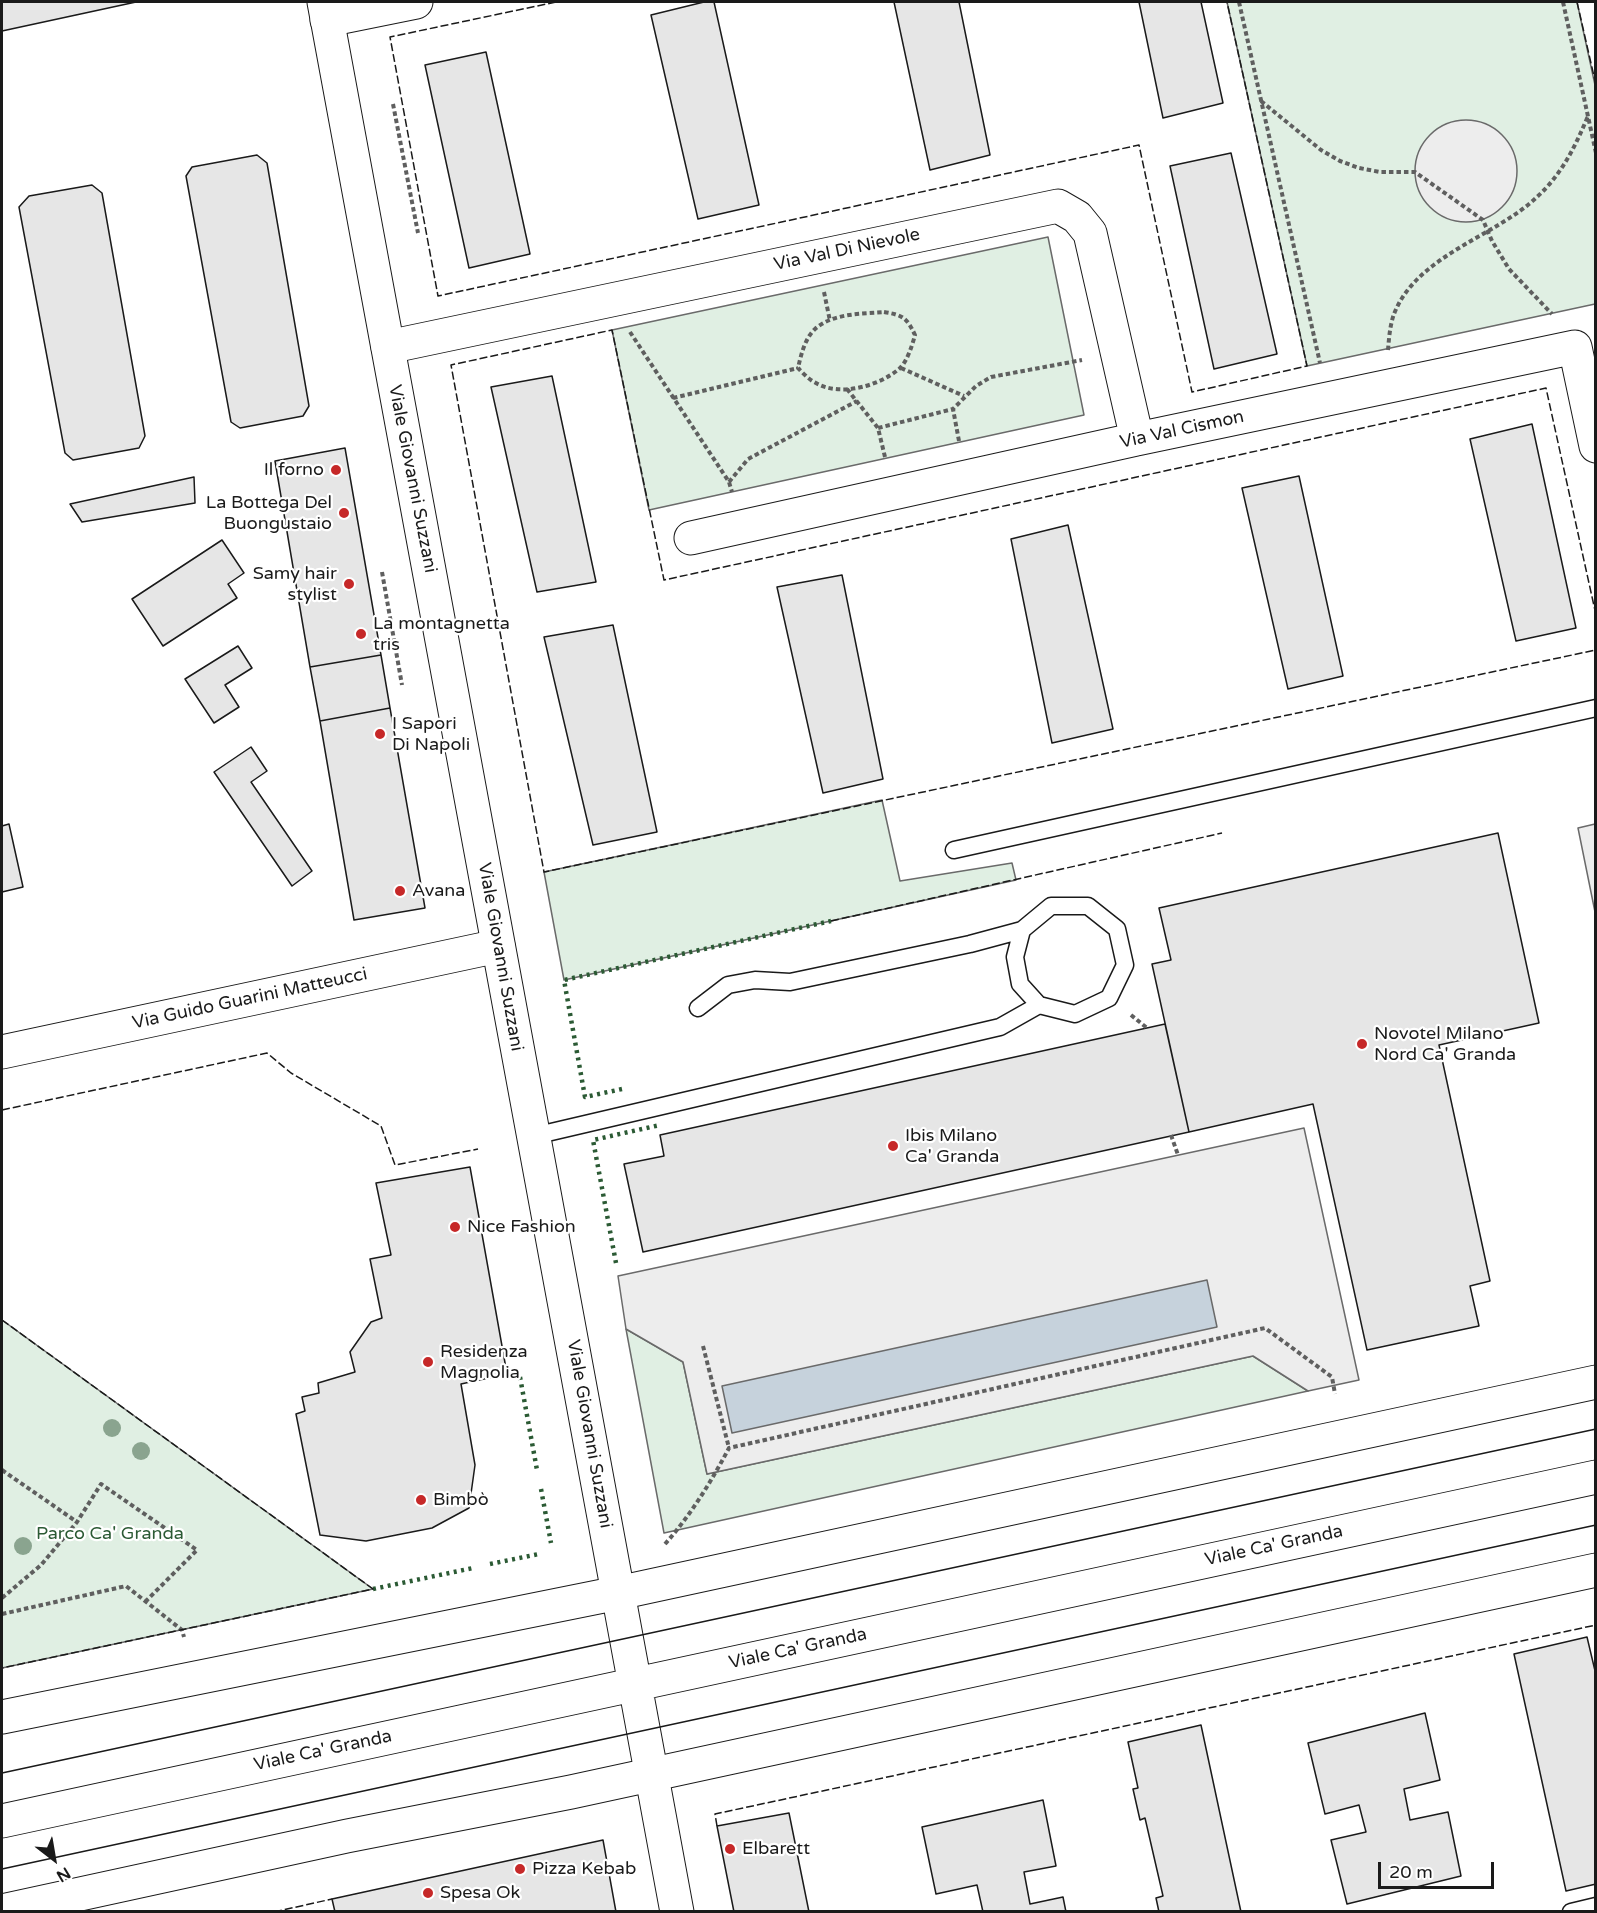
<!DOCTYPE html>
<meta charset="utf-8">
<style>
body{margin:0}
#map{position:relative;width:1597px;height:1913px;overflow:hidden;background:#fff;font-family:"Varela Round",sans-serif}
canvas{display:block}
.frame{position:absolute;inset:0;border:3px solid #1a1a1a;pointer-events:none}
.north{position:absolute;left:24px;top:1829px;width:60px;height:60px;-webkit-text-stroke:4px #fff;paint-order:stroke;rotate:149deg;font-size:16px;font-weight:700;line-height:24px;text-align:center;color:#1a1a1a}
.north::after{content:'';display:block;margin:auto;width:21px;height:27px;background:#1a1a1a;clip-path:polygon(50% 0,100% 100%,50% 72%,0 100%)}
.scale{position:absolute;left:1378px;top:1862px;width:116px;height:27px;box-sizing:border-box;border:3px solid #1a1a1a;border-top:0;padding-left:8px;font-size:18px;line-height:21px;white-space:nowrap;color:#1a1a1a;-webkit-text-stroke:4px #fff;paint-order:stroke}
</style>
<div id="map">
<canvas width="1597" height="1913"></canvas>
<div class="frame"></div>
<div class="north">N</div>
<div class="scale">20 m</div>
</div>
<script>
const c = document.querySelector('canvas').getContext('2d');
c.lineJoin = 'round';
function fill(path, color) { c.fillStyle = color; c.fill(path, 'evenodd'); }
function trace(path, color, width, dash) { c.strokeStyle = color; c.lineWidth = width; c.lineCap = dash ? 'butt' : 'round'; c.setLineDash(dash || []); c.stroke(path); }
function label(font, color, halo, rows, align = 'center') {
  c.font = font + ' "Varela Round",sans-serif'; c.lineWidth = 4.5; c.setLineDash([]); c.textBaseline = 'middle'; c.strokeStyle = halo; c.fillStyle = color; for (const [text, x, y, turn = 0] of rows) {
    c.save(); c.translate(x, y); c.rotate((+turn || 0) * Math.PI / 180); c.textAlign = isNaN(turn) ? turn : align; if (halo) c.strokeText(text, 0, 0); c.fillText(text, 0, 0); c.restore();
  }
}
const green = new Path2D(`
 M1227,2H1577L1595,85V304L1307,366Z
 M1048,237L1084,415L649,510L612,330Z
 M882,800L900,881L1012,863L1016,880L564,980L544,872Z
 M2,1320L373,1589L2,1668Z
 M626,1329L683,1362L707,1474L1253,1356L1308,1391L664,1533Z`);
fill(green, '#e0efe3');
trace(green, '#6a6a6a', 1.5);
const parking = new Path2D(`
 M1415 171a51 51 0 1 1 102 0a51 51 0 1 1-102 0Z
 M1595,824H1596L1595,912L1578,828Z
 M1304,1128L1359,1380L1308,1391L1253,1356L707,1474L683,1362L626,1329L618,1276Z`);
fill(parking, '#ededed');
trace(parking, '#6a6a6a', 1.5);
const water = new Path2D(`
 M1207,1280L1217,1327L732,1433L722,1386Z`);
fill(water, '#c6d2dc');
trace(water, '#6a6a6a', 1.5);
const building = new Path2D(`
 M2,2H136L2,31Z
 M704,2H714L759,205L698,219L651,15Z
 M894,2H959L990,155L930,170Z
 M1139,2H1201L1223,103L1163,118Z
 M486,52L530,254L469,268L425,65Z
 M1231,153L1277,354L1214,369L1170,166Z
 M257,155L267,163L309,406L303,416L240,428L231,422L186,176L192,167Z
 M92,185L102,193L145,436L139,448L73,460L65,453L19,207L29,196Z
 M552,376L596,582L537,592L491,387Z
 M1532,424L1576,628L1516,641L1470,439Z
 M345,448L381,655L310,667L275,461Z
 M1299,476L1343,676L1288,689L1242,488Z
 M194,477L195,503L82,522L70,504Z
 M1068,525L1113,729L1052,743L1011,539Z
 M222,540L244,573L228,584L237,598L163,646L132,599Z
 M842,575L883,779L823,793L777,587Z
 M613,625L657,832L593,845L544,637Z
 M238,646L252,668L225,685L239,707L214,723L185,679Z
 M381,655L390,708L320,721L310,667Z
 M390,708L425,908L354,920L320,721Z
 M251,747L267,771L251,782L312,871L292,886L214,772Z
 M9,824L23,887L2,892V826Z
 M1498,833L1539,1023L1439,1045L1490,1281L1470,1286L1479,1326L1367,1350L1313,1104L1189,1132L1152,964L1171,960L1159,908Z
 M1165,1024L1189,1132L643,1252L624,1164L664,1156L660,1135Z
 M470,1167L507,1374L461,1384L475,1465L469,1508L432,1528L366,1541L320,1535L296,1414L305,1411L302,1397L319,1393L318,1383L355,1372L350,1352L371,1322L382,1318L370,1259L391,1255L376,1183Z
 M1587,1637L1596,1675V1884L1566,1891L1514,1654Z
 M1425,1713L1440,1780L1404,1789L1410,1820L1448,1812L1461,1876L1347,1904L1331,1840L1366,1832L1359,1805L1325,1814L1308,1743Z
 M1201,1725L1241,1912H1159L1156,1898L1163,1896L1145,1818L1140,1820L1133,1789L1138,1788L1128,1742Z
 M1043,1800L1056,1866L1024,1872L1030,1904L1063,1897L1066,1912H983L977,1885L936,1894L922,1827Z
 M789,1813L809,1912H734L717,1826Z
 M603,1840L616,1912H335L332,1899Z`);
fill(building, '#e6e6e6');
trace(building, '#1a1a1a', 1.5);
const service = new Path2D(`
 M954,850L1596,708
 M698,1008L728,985L755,980L790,982L970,944L1022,930
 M534,1136L1000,1027L1039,1005L1075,1014L1109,998L1125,965L1117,929L1088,906H1051L1022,930L1015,957L1020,984L1039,1005
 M1571,1912L1596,1906`);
const minor = new Path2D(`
 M327,20L416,2
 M388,347L1058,206L1077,217L1090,233L1137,439
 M691,538L1137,439L1575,347L1596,446
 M2,1052L498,946
 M2,1717L618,1593L1596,1382
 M2,1911L347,1836L571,1792L1596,1570`);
const tertiary = new Path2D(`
 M324,2L677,1912
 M2,1821L1596,1477`);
trace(service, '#1a1a1a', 19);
trace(minor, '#1a1a1a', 35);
trace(tertiary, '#1a1a1a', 35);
trace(new Path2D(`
 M1239,2L1320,363
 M1563,2L1596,153
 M1261,101L1321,150L1340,161L1359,168L1380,172H1415L1483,220L1492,241L1509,269L1552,314
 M393,104L418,233
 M824,292L830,321
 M884,312C903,315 907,318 915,335C912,346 907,362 899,369C879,386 840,397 816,383C809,380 803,373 798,368C801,355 805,338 815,329C833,313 861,314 884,312Z
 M630,332L729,482L732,492
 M1388,350C1389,338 1390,325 1394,314C1417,255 1495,237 1537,197C1562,174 1575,147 1588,116
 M901,368L964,396
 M847,389L878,428
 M673,398L798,368
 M959,441L953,409L976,386L991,377L1082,360
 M885,457L878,428L953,409
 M729,482L748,459L857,401
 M382,572L402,685
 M1131,1015L1147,1028
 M1171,1135L1178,1155
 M703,1346L729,1448
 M2,1470L77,1522
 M665,1544C690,1516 711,1482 729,1448L1265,1328L1332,1377L1335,1394
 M2,1598L41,1565L77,1522L101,1484L197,1550L145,1602
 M2,1614L126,1586L182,1630L184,1637`), '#5f5f5f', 4, [4.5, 3]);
trace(service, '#fff', 16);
trace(minor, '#fff', 33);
trace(tertiary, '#fff', 33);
trace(new Path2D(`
 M2,1773L1596,1429
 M2,1869L1596,1525`), '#1a1a1a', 1.5);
trace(new Path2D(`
 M622,1089L585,1097L564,980L831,921
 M616,1263L593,1140L660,1125
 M520,1377L537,1470
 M541,1489L551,1543
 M490,1564L539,1554
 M373,1589L473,1568`), '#2b5a34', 4.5, [3, 4.5]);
trace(new Path2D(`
 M556,2L390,37L438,296L1139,145L1192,392L1307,366L1227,2
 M1577,2L1596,85
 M1596,615L1546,388L664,580L612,330L451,365L544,872L1596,650
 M831,921L1222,833
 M2,1110L267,1053L291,1073L381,1126L395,1165L478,1149
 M2,1320L373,1589L2,1668
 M717,1826L715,1814L1596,1625
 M274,1912L332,1899`), '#1a1a1a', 1.5, [8, 3]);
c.fillStyle = '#8aa48f';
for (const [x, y] of [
 [112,1428],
 [141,1451],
 [23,1546]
]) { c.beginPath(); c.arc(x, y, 9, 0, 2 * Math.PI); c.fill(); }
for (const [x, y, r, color] of [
 [336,470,6,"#c62828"],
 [344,513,6,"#c62828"],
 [349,584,6,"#c62828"],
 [361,634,6,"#c62828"],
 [380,734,6,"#c62828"],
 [400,891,6,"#c62828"],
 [1362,1044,6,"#c62828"],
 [893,1146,6,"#c62828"],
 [455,1227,6,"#c62828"],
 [428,1362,6,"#c62828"],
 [421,1500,6,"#c62828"],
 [730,1849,6,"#c62828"],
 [520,1869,6,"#c62828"],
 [428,1893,6,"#c62828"]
]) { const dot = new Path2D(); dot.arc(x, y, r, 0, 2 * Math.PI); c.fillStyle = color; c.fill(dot); trace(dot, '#fff', 2); }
label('18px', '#1a1a1a', '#fff', [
 ["Via Val Di Nievole",847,250,-12],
 ["Via Val Cismon",1182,430,-12],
 ["Viale Giovanni Suzzani",412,479,79],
 ["Viale Giovanni Suzzani",500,957,80],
 ["Via Guido Guarini Matteucci",250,999,-12],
 ["Viale Giovanni Suzzani",589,1434,80],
 ["Viale Ca' Granda",1274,1546,-12],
 ["Viale Ca' Granda",798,1649,-12],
 ["Viale Ca' Granda",323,1751,-12]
]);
label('18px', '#1a1a1a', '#fff', [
 ["Il forno",324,470,"right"],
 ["La Bottega Del",332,503,"right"],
 ["Buongustaio",332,524,"right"],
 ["Samy hair",337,574,"right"],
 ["stylist",337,595,"right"],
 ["La montagnetta",373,624],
 ["tris",373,645],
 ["I Sapori",392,724],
 ["Di Napoli",392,745],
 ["Avana",412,891],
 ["Novotel Milano",1374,1034],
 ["Nord Ca' Granda",1374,1055],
 ["Ibis Milano",905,1136],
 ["Ca' Granda",905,1157],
 ["Nice Fashion",467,1227],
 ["Residenza",440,1352],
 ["Magnolia",440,1373],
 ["Bimbò",433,1500],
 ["Elbarett",742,1849],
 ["Pizza Kebab",532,1869],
 ["Spesa Ok",440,1893]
], 'left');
label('18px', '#2b5a34', '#fff', [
 ["Parco Ca' Granda",110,1534]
]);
</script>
